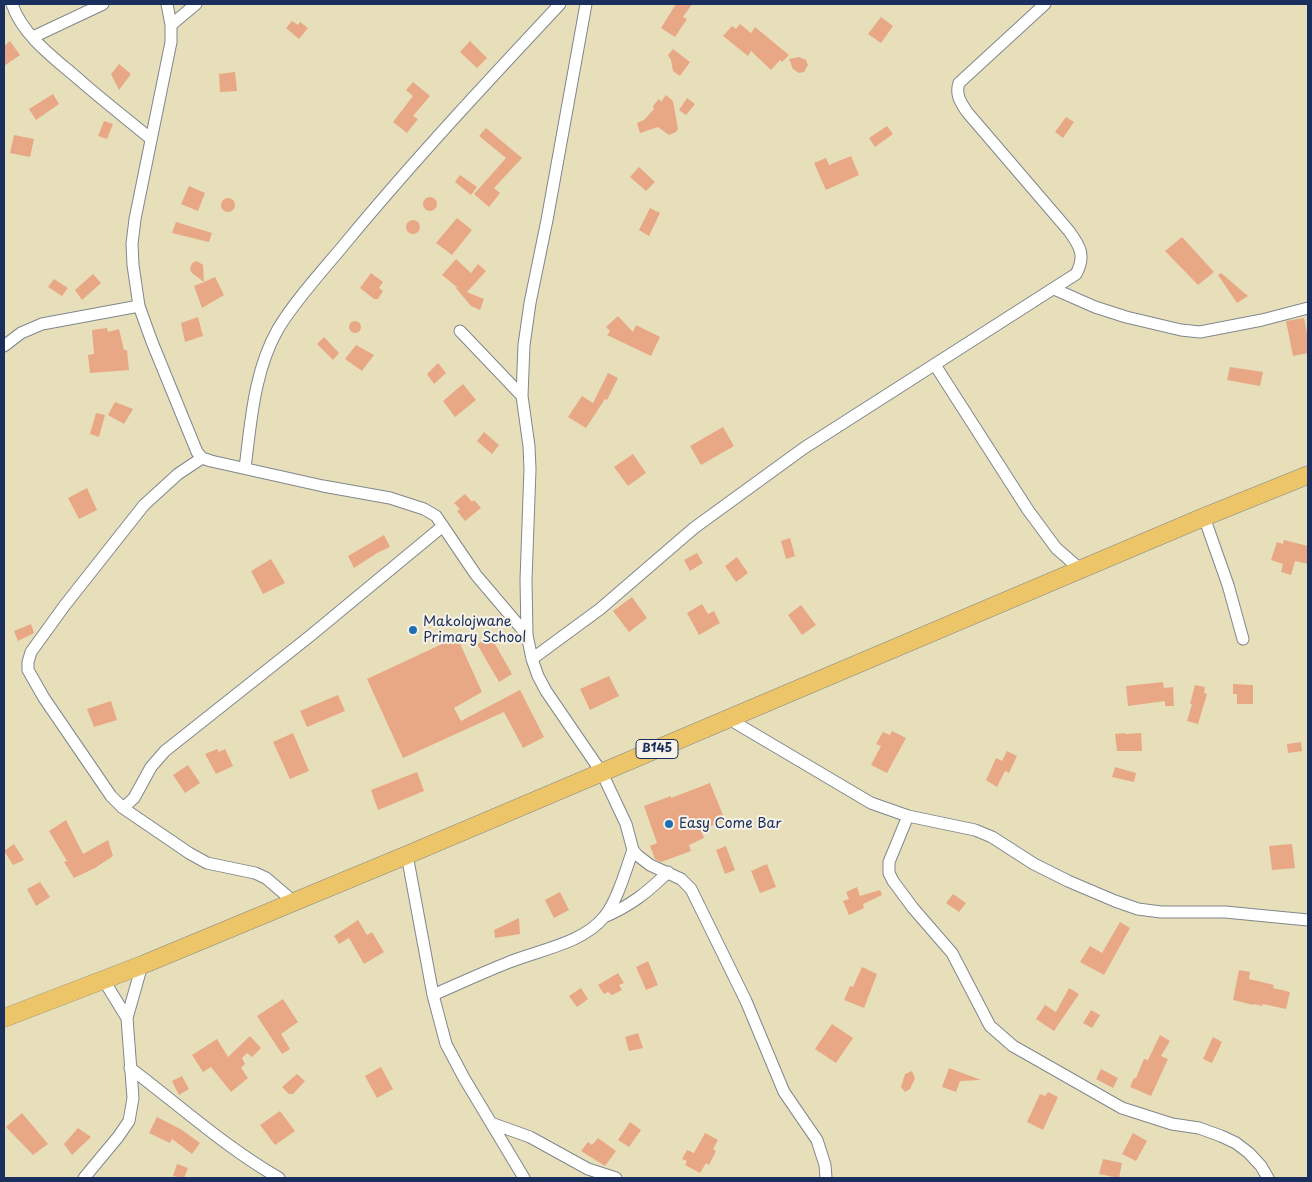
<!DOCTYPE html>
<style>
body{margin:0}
#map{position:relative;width:1312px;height:1182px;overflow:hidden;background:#e7dfba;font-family:"Playpen Sans",sans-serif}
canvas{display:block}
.frame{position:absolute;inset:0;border:5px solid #1b2f5e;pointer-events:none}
</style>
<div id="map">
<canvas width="1312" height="1182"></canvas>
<div class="frame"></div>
</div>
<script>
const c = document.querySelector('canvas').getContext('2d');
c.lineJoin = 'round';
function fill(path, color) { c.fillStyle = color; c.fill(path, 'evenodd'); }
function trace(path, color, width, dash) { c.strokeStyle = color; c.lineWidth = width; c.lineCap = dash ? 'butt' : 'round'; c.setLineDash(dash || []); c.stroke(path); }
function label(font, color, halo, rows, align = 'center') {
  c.font = font + ' "Playpen Sans",sans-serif'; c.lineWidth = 4; c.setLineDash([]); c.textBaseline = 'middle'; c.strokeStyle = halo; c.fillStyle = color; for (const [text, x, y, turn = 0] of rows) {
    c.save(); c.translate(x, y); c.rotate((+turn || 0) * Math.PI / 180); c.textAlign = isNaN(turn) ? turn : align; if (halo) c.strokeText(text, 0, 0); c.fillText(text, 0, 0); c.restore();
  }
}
fill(new Path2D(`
 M676,4H692L683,17L687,19L675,37L661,28Z
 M881,17L893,26L881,43L868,34Z
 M292,21L298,25L300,22L308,28L299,39L286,28Z
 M740,24L751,33L755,27L789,55L782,62L780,60L771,70L751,51L748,56L723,36L732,26L736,29Z
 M10,41L20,55L4,66V46Z
 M470,41L487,58L477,68L460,52Z
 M673,49L690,62L680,76L673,71L671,60L668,55Z
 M799,57L806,60L808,65L804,72L799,73L793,69L789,59Z
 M119,64L131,74L119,90L111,74Z
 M235,72L237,91L220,92L219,74Z
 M413,82L430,96L413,116L418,119L407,133L393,122L413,96L406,90Z
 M53,94L59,104L36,120L29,109Z
 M666,95L673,101L678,129L676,132L669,135L658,127L640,133L637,123L644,120L654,109L653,106L659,99L661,102Z
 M687,98L695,104L686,115L679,110Z
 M1066,117L1074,122L1063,138L1055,132Z
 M104,121L113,124L107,139L98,136Z
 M887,126L893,134L875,147L869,138Z
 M486,128L522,158L494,188L500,193L489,207L474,194L506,158L479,136Z
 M14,135L34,139L30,157L10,153Z
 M851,156L859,175L826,190L814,163L826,158L829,165Z
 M639,167L655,182L646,191L630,177Z
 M460,175L477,187L471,195L455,182Z
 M189,186L205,193L198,211L181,204Z
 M423 204a7 7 0 1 1 14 0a7 7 0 1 1-14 0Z
 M221 205a7 7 0 1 1 14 0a7 7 0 1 1-14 0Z
 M650,208L660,213L649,236L639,230Z
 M457,218L472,230L452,255L436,243Z
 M406 227a7 7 0 1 1 14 0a7 7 0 1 1-14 0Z
 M176,222L212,233L209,242L172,233Z
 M1182,237L1214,272L1198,285L1165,251Z
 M456,259L471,273L478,264L486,271L467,292L484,299L480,310L471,306L455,287L458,288L442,275Z
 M197,261L203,265L204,282L215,277L224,295L202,308L194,286L204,282L192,273L190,269L192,263Z
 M371,273L383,282L379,288L383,291L378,299H374L360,288Z
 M1221,273L1248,296L1237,303L1218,275Z
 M93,274L101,283L82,300L75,290Z
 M54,279L68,288L62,296L48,287Z
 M618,316L633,332L636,325L660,337L651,356L607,335L610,331L606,327Z
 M198,317L203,336L185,342L181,323Z
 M1304,318L1308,338V353L1293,356L1286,321Z
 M349 327a6 6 0 1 1 12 0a6 6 0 1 1-12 0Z
 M107,328L108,332L119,329L124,350H127L129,370L90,373L88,355L94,354L92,330Z
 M324,337L339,353L333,360L317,344Z
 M356,345L374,355L362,371L345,359Z
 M438,363L446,373L434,384L427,374Z
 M1230,367L1263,372L1260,386L1227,380Z
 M608,373L618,378L607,400L605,399L586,428L568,417L582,396L593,403Z
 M463,384L476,400L455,417L443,401Z
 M115,402L133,409L124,424L108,415Z
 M96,413L105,415L99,437L90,434Z
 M723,427L734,446L701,465L690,446Z
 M484,432L499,445L492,454L477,441Z
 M633,454L646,473L628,486L614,467Z
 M87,488L97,510L79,519L68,498Z
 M465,494L472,502L474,500L481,508L465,521L457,511L460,509L454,503Z
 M384,535L390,547L377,553L354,568L348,556Z
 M790,538L795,556L786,559L781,541Z
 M1284,540L1308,546V564L1295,561L1291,575L1281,572L1283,564L1271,560L1277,542L1283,544Z
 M697,553L703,563L690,571L684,560Z
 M737,557L748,573L736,582L725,566Z
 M271,559L285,583L263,594L251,571Z
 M632,597L647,618L629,632L613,611Z
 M702,604L708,614L714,611L720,623L699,635L687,613Z
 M801,605L816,625L802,635L788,615Z
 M31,624L34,633L18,641L14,631Z
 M457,637L482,692L454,708L461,721L520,690L544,737L523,748L504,712L403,758L367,679Z
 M491,637L512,674L499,682L477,644Z
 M609,676L619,696L590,710L580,689Z
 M1163,682L1164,688L1173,687L1174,706H1165V701L1128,706L1126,686Z
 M1233,684L1253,685V704H1237V694H1233Z
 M1195,685L1205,687L1204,693L1207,694L1198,724L1187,721L1192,704H1190Z
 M338,695L345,711L307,727L300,711Z
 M111,701L117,720L94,727L87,709Z
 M892,731L906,738L887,773L871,765L881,746L876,744L883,732L890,735Z
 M293,733L309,771L290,779L273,742Z
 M1125,733V734L1141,733L1142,751H1117L1115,734Z
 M1301,742L1302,751L1288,753L1287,744Z
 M217,749L219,752L225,749L233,766L216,774L205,754Z
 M1007,751L1017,756L1009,773L1005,771L997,787L986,780L996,758L1002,761Z
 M188,765L200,783L185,793L173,775Z
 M1115,767L1136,773L1134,782L1112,777Z
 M417,772L424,791L378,810L371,790Z
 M710,783L725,820L701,830L704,838L689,845L691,851L661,862L655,859L650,846L657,843L644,806L671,796V798Z
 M66,820L83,854L108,840L113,856L95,868L74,878L64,862L67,861L49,831Z
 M14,844L24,860L13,865L4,851Z
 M1292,844L1295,868L1272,870L1269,846Z
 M726,846L735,870L725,874L716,850Z
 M767,864L776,887L760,893L751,871Z
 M40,882L50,897L36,906L27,889Z
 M857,887L860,896L880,890L882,895L863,904L864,908L849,915L843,901L849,899L846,892Z
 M560,892L569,910L554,918L545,900Z
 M953,894L966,903L959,912L946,903Z
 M519,918L520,934L495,938L494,930Z
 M358,920L367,935L372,932L384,952L364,964L349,938L339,944L334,936Z
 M1120,922L1130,928L1104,975L1080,962L1090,946L1102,953Z
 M648,961L658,985L646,990L636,967Z
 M862,967L877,974L864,1008L844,1000L850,986L853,987Z
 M1239,970L1250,972L1249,979L1274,985L1273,988L1290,992L1286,1009L1263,1004L1262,1006L1254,1004L1253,1005L1233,1000Z
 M618,973L624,983L619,985L622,990L612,995L608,992L604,994L598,985Z
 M581,988L588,999L577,1007L569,996Z
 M1069,988L1079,994L1054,1031L1036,1019L1045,1005L1056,1012Z
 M283,999L298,1022L281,1034L290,1049L282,1054L257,1016Z
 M1091,1010L1100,1015L1092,1028L1083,1023Z
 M832,1024L853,1038L836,1063L815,1049Z
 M638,1033L643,1048L629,1051L625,1037Z
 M1160,1035L1170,1041L1161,1056L1168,1059L1151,1096L1130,1087L1134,1078H1136L1144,1059L1148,1060Z
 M250,1036L261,1048L252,1057L247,1053L242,1058L245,1064L241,1068L248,1078L231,1092L211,1067L203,1072L192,1055L217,1039L228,1057Z
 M1213,1037L1222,1042L1212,1063L1203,1059Z
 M381,1067L393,1089L377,1098L365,1076Z
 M949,1068L981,1080L960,1081L956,1092L942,1087Z
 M1101,1069L1118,1078L1113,1088L1096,1079Z
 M912,1071L915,1078L910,1089L905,1092L901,1087L905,1074Z
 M297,1074L305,1081L293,1094H289L282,1087Z
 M182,1076L189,1089L179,1095L172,1081Z
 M1048,1092L1058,1097L1043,1130L1027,1122L1040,1094L1045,1096Z
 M280,1111L295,1131L275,1145L260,1125Z
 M22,1113L48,1144L33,1155L6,1127Z
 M157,1117L182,1130L200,1143L192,1154L172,1139L170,1143L149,1133Z
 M630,1122L641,1130L629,1147L618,1140Z
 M78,1128L91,1137L72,1155L64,1144Z
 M705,1133L718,1140L713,1149L716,1151L709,1165L706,1163L700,1173L685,1165L687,1161L682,1159L687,1150L694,1153Z
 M1133,1133L1147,1141L1136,1161L1122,1154Z
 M598,1138L616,1151L605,1166L581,1151L588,1142L592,1145Z
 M1103,1159L1122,1163L1119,1178L1099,1174Z
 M177,1164L188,1168L184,1178L173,1176Z`), '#e8a886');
const minor = new Path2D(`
 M12,4C23,37 57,60 83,83C105,102 128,120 151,139
 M167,4L171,25V42L135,219L132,244L133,265L139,306L152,342L197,452L202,458L211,461L323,486L390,498L424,509L436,516L476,575L527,635
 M586,4L547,220L530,303L524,345L522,396L529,446L530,469L526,580L527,635L532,659L538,676L546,691L602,773L626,824L633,850L637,855L650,865L681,879L691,889L746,1001L784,1092L817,1140L825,1165L826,1178
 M171,25L196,4
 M33,37L103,4
 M1054,289L1095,307L1126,317L1181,330L1200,332L1262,320L1308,308
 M460,331L522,396
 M4,346L21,333L42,324L139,306
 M935,365L1028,510L1056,548L1081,570
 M202,458L178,474L144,505L65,605L31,652L28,662V670L44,698L111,796L123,808L189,853L207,863L255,873L266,878L294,902
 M245,468C251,421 254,371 278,329C295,300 326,267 348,240C416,158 488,81 560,4
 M1204,517L1228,585L1243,639
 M532,659L600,609L694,528L804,448L1076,274C1086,256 1080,246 1069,231L967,112C961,103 955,95 959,83L1045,4
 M729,719L871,803L908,816L975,830L992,837L1034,864L1068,881L1115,901L1138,909L1161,912H1225L1308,920
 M123,808L134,798L151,767L165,751L310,636L443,526
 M908,816L889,862V873L893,881L913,908L952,953L990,1026L1013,1046L1122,1108L1172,1124L1199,1128L1221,1136L1236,1143L1249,1153L1261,1166L1268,1178
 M407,855L433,995L446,1044L464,1078L524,1178
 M604,917C630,906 648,892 668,872
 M103,979L127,1018
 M433,995C458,984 482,973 507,963C538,950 582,944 604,917C617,902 626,869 633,850
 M130,1068C179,1105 225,1147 279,1178
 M491,1123L530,1137L588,1169L616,1178
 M84,1178L118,1137L129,1121L133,1098L127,1018L142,965`);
const primary = new Path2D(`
 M4,1018L142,965L407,855L1204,517L1308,475`);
trace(minor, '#81878c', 13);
trace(primary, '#81878c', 19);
trace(minor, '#fff', 11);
trace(primary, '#edc569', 18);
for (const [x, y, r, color] of [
 [413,630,5,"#1f6fb2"],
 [669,824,5,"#1f6fb2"]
]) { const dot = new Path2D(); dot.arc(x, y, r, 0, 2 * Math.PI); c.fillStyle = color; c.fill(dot); trace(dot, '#f7f3e8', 2); }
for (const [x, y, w] of [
 [657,749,42]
]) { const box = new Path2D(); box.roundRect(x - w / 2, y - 9.5, w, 19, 4); c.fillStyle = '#f7f3e8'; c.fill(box); trace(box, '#1b2f5e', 1); }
label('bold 12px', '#1b2f5e', null, [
 ["B145",657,749]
]);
label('14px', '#1b2f5e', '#f7f3e8', [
 ["Makolojwane",423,622],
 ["Primary School",423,638],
 ["Easy Come Bar",679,824]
], 'left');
</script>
